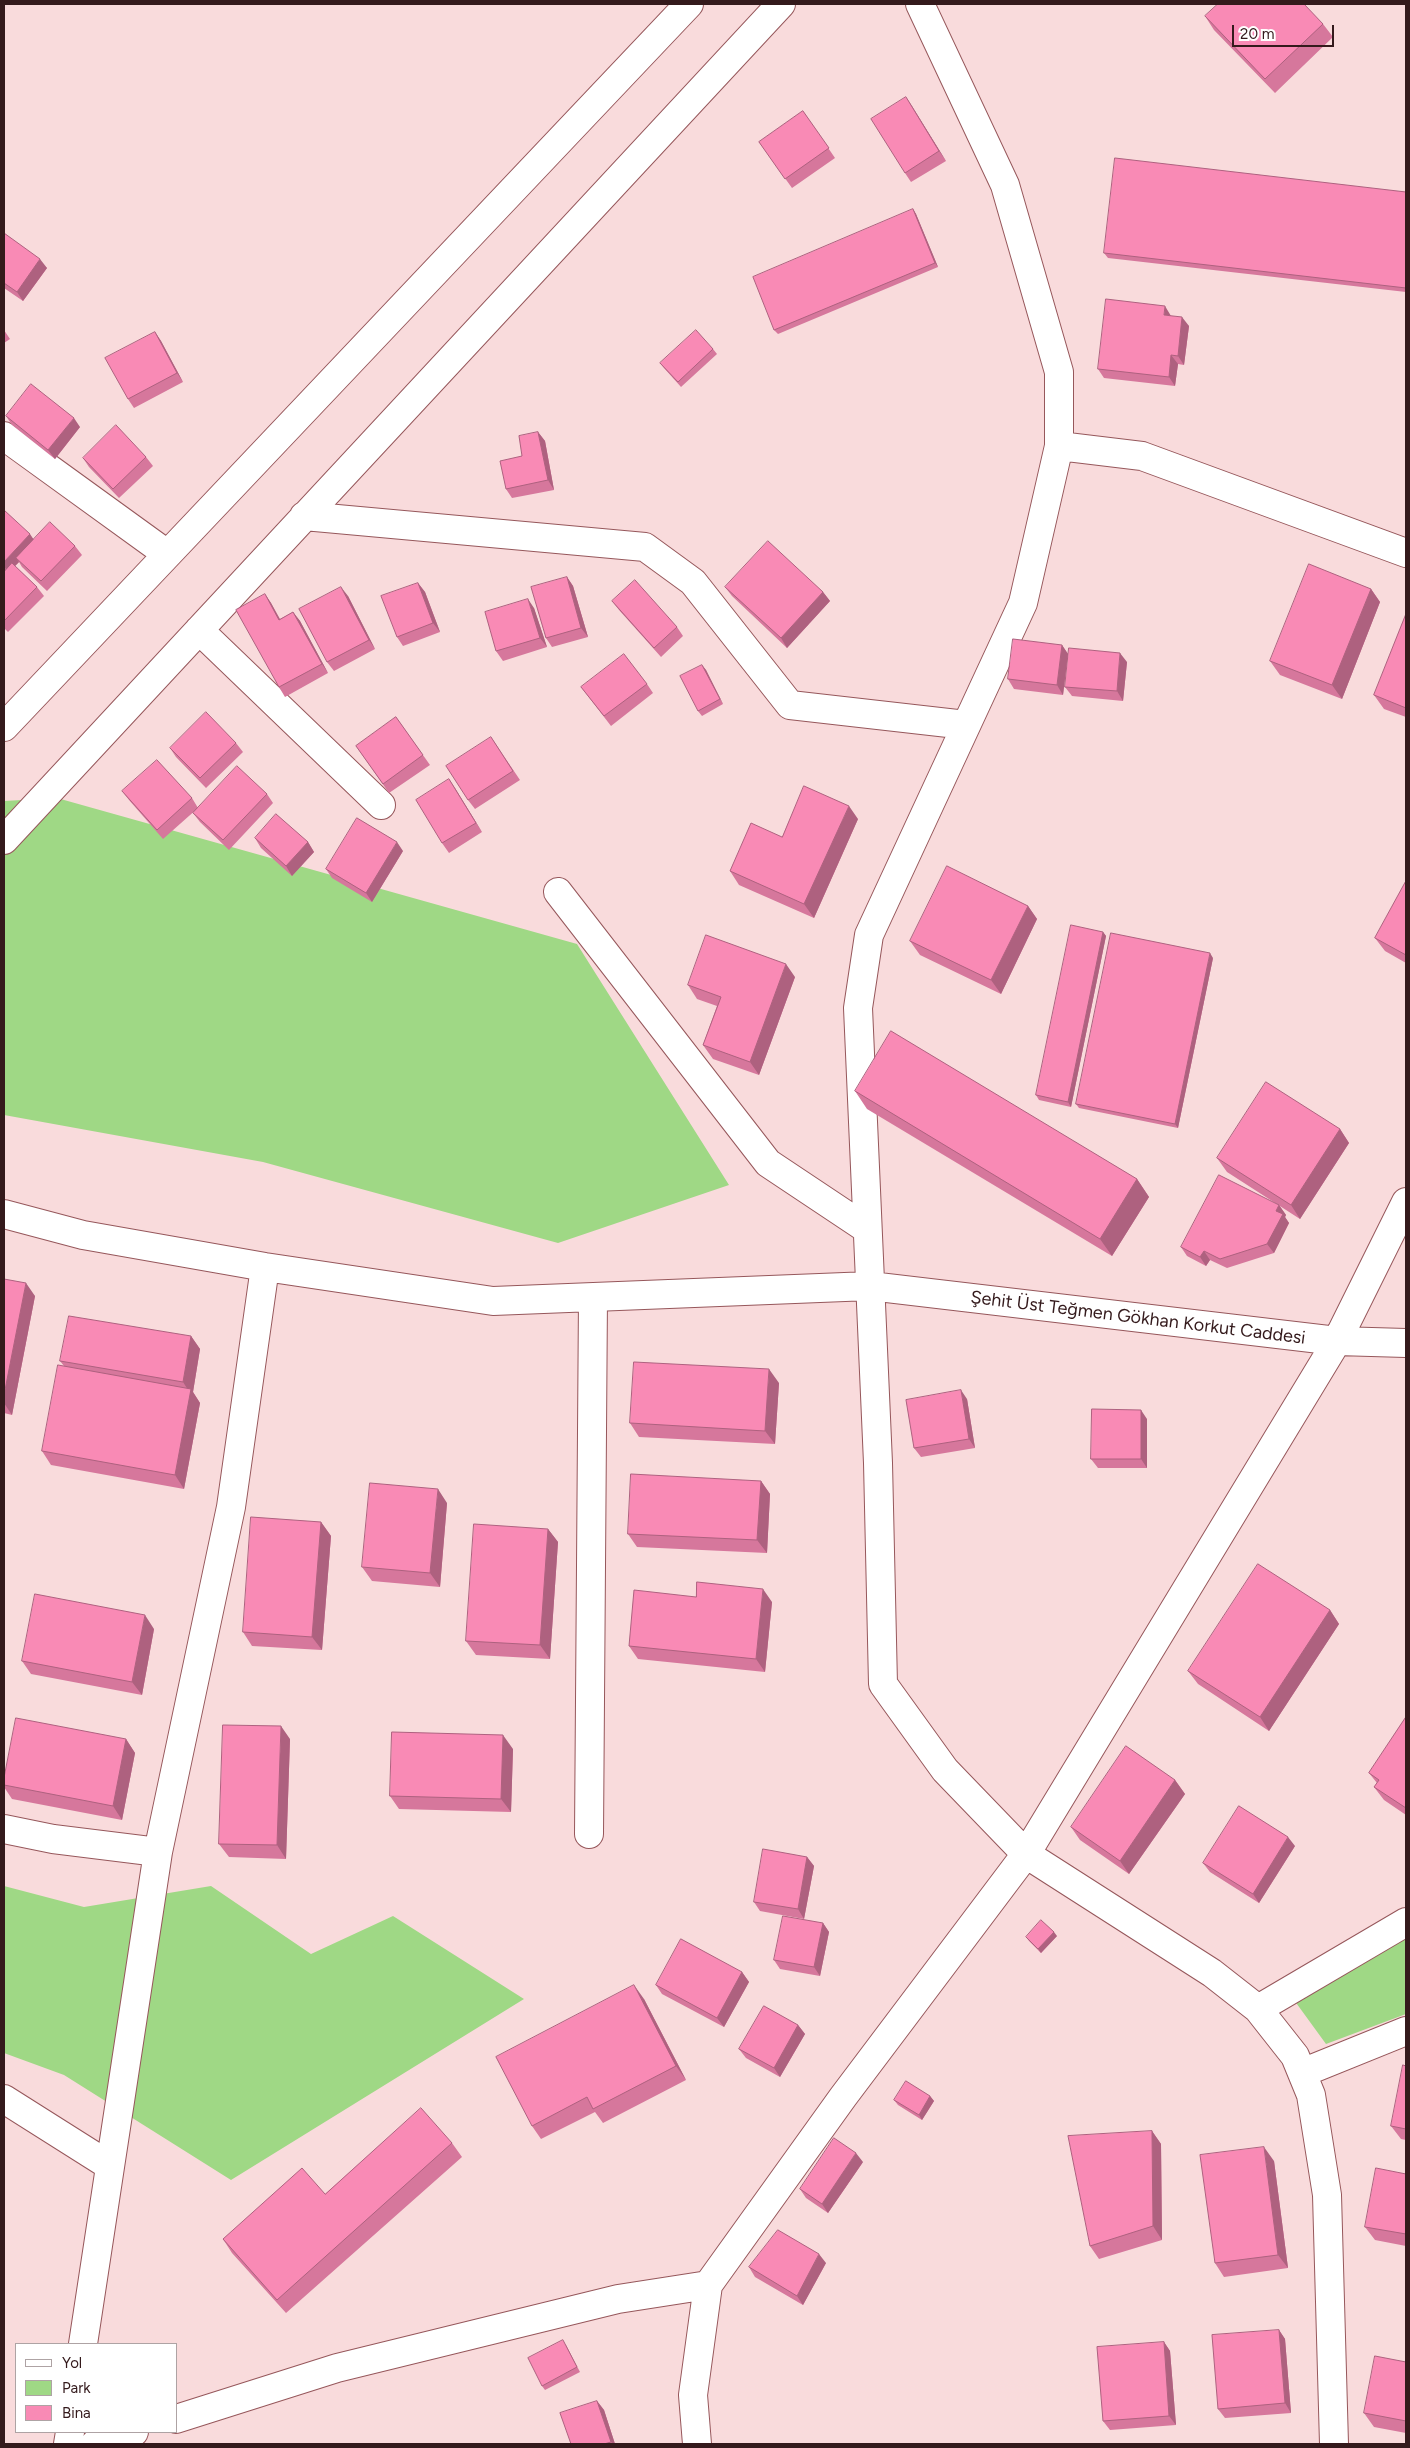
<!DOCTYPE html>
<meta charset="utf-8">
<style>
body{margin:0}
#map{position:relative;width:1410px;height:2448px;overflow:hidden;background:#f9dbdc;font-family:Figtree,sans-serif}
canvas{display:block}
.frame{position:absolute;inset:0;border:5px solid #341a1c;pointer-events:none}
.legend{position:absolute;left:15px;top:2343px;width:162px;height:90px;box-sizing:border-box;background:#fff;border:1px solid #aea3a4;margin:0;padding:6px 9px;list-style:none;font-size:15px;color:#341a1c}
.legend li{display:flex;align-items:center;gap:10px;height:25px}
.legend b{width:25px;border:1px solid #aea3a4}
.scale{position:absolute;left:1232px;top:25px;width:102px;height:22px;box-sizing:border-box;border:2px solid #341a1c;border-top:0;padding-left:6px;font-size:15px;line-height:18px;white-space:nowrap;color:#341a1c;-webkit-text-stroke:4px #fff;paint-order:stroke}
</style>
<div id="map">
<canvas width="1410" height="2448"></canvas>
<div class="frame"></div>
<ul class="legend">
<li><b style="height:6px;background:#fff"></b>Yol</li>
<li><b style="height:14px;background:#9fd885"></b>Park</li>
<li><b style="height:14px;background:#f98ab5"></b>Bina</li>
</ul>
<div class="scale">20 m</div>
</div>
<script>
const c = document.querySelector('canvas').getContext('2d');
c.lineJoin = 'round';
function fill(path, color) { c.fillStyle = color; c.fill(path, 'evenodd'); }
function trace(path, color, width, dash) { c.strokeStyle = color; c.lineWidth = width; c.lineCap = dash ? 'butt' : 'round'; c.setLineDash(dash || []); c.stroke(path); }
function label(font, color, halo, rows, align = 'center') {
  c.font = font + ' Figtree,sans-serif'; c.lineWidth = 4; c.setLineDash([]); c.textBaseline = 'middle'; c.strokeStyle = halo; c.fillStyle = color; for (const [text, x, y, turn = 0] of rows) {
    c.save(); c.translate(x, y); c.rotate((+turn || 0) * Math.PI / 180); c.textAlign = isNaN(turn) ? turn : align; if (halo) c.strokeText(text, 0, 0); c.fillText(text, 0, 0); c.restore();
  }
}
fill(new Path2D(`
 M57,798L577,944L729,1185L558,1243L263,1162L4,1115V801Z
 M4,1886L84,1907L211,1886L311,1954L393,1916L524,1999L231,2180L64,2075L4,2053Z
 M1406,1936V2014L1326,2044L1294,2000Z`), '#9fd885');
const minor = new Path2D(`
 M920,4L1005,185L1059,372V446L1023,603L869,935L858,1008L878,1463L883,1684L945,1770L1026,1854L1212,1973L1258,2009L1295,2056L1311,2095L1327,2195L1334,2444
 M4,436L167,554
 M1059,446L1142,456L1406,553
 M304,516L645,547L693,582L790,705L966,725
 M199,630L381,805
 M4,727L689,4
 M4,840L781,4
 M558,892L768,1163L867,1229
 M4,1214L83,1235L265,1267L493,1301L870,1286L1337,1341L1406,1343
 M4,1829L53,1839L158,1852L231,1507L265,1267
 M589,1834L593,1297
 M1258,2009L1406,1922
 M1302,2073L1406,2031
 M4,2099L110,2166
 M83,2344L158,1852
 M176,2419L337,2368L618,2299L708,2285
 M68,2444L70,2432
 M95,2444L134,2432
 M697,2444L693,2395L708,2285L843,2097L1026,1854L1337,1341L1406,1202`);
trace(minor, '#96575b', 30);
trace(minor, '#fff', 28);
fill(new Path2D(`
 M1205,16L1323,24L1333,37L1275,93L1214,30Z
 M906,97L946,161L911,182L905,173Z
 M803,111L835,158L792,188L759,142Z
 M1406,192V292L1108,258L1104,253Z
 M913,209L916,214L938,267L778,334L774,330Z
 M4,233L47,268L23,301L4,288Z
 M1171,316L1189,326L1184,365L1178,364L1175,386L1104,378L1098,369Z
 M4,330L10,339L4,343Z
 M155,332L161,341L183,382L134,408L128,399Z
 M713,349L717,354L681,387L664,368L660,363Z
 M6,416L80,427L55,459L12,425Z
 M538,432L545,441L554,490L512,498L506,489L522,456Z
 M146,457L153,466L119,498L89,467L83,458Z
 M4,510L33,539L75,546L82,555L47,591L22,567L19,562L15,566L37,587L44,596L8,632L4,628V572L5,570L4,569Z
 M567,577L573,586L588,637L552,647L546,638Z
 M418,583L425,592L440,632L403,646L397,637Z
 M725,587L823,592L830,601L787,648L732,596Z
 M1371,589L1380,602L1342,699L1280,675L1270,661Z
 M265,594L271,603L280,619L293,612L300,621L328,673L285,697L279,687Z
 M348,596L375,649L334,671L327,662Z
 M612,601L677,627L683,636L661,657L619,610Z
 M534,608L547,647L503,661L496,651Z
 M1406,614V717L1384,709L1374,695Z
 M1062,645L1068,654L1063,695L1014,689L1008,679Z
 M1127,662L1123,701L1072,696L1065,687Z
 M702,665L706,670L723,704L702,716L698,711Z
 M647,684L653,693L611,726L581,687Z
 M396,717L430,765L389,793L356,746Z
 M491,737L520,780L475,809L468,800Z
 M236,743L243,752L206,788L176,757L170,748Z
 M449,779L482,832L449,853L442,843Z
 M122,791L192,798L198,808L267,794L273,803L229,850L200,822L193,813L198,808L163,839L129,800Z
 M858,819L814,918L739,885L730,871L782,837Z
 M255,838L308,842L314,852L292,876L261,848Z
 M403,851L372,902L332,878L326,869Z
 M1406,881V963L1385,951L1375,938Z
 M1028,906L1037,919L1001,994L920,955L910,941Z
 M1103,932L1106,936L1071,1107L1039,1100L1036,1095Z
 M1213,958L1178,1128L1079,1108L1076,1104Z
 M795,977L759,1075L713,1059L703,1045L717,1006L697,999L688,985Z
 M855,1091L1137,1179L1149,1197L1112,1256L867,1109Z
 M1340,1129L1349,1143L1300,1219L1227,1172L1217,1158Z
 M1279,1205L1286,1215L1285,1217L1289,1223L1274,1253L1227,1268L1210,1260L1206,1266L1187,1256L1181,1247Z
 M4,1279L35,1296L12,1415L4,1413Z
 M191,1336L200,1349L193,1392L200,1403L184,1489L51,1465L42,1451L64,1366L60,1361Z
 M779,1383L775,1444L639,1437L630,1423Z
 M967,1399L975,1448L921,1457L914,1448Z
 M1147,1419V1468H1098L1091,1459Z
 M761,1481L770,1494L767,1553L637,1547L628,1534Z
 M447,1503L440,1587L372,1581L362,1567Z
 M321,1522L331,1536L322,1650L252,1646L243,1632Z
 M548,1529L558,1542L550,1659L476,1655L466,1641Z
 M696,1597L772,1602L765,1672L638,1659L629,1646Z
 M1330,1610L1339,1624L1269,1731L1198,1684L1188,1671Z
 M154,1629L142,1695L31,1674L22,1661Z
 M1406,1717V1815L1384,1800L1374,1787L1377,1783L1369,1773Z
 M126,1739L135,1753L122,1820L12,1799L4,1787V1778Z
 M290,1739L286,1859L229,1857L219,1844Z
 M513,1749L511,1812L399,1809L390,1796Z
 M1175,1780L1185,1794L1129,1874L1080,1840L1071,1827Z
 M1295,1846L1259,1903L1210,1872L1203,1863Z
 M807,1857L814,1866L804,1919L760,1911L754,1902Z
 M823,1923L829,1932L820,1976L780,1969L774,1960Z
 M1057,1936L1041,1953L1029,1941L1026,1937Z
 M742,1972L749,1982L724,2027L662,1994L656,1985Z
 M644,1999L686,2080L603,2123L595,2112L541,2139L532,2126Z
 M798,2025L805,2034L780,2077L746,2058L739,2049Z
 M1406,2066V2140L1401,2139L1391,2126Z
 M930,2096L934,2101L922,2120L898,2105L894,2100Z
 M1152,2131L1161,2144L1162,2240L1099,2259L1090,2246Z
 M452,2143L462,2157L286,2313L232,2253L223,2239L325,2194Z
 M1274,2161L1288,2268L1224,2277L1215,2263Z
 M863,2162L828,2213L806,2198L800,2189Z
 M1406,2174V2246L1375,2240L1365,2227Z
 M826,2263L803,2305L755,2277L749,2267Z
 M1279,2330L1285,2339L1291,2413L1225,2418L1218,2409Z
 M1164,2342L1170,2351L1176,2425L1110,2430L1103,2421Z
 M566,2345L580,2372L545,2390L542,2386Z
 M1406,2362V2433L1374,2427L1364,2413Z
 M597,2401L604,2410L615,2444H571Z`), '#d6779c');
fill(new Path2D(`
 M906,97L912,106L946,161L939,151Z
 M913,209L916,214L938,267L935,263Z
 M40,259L47,268L23,301L17,292Z
 M1165,306L1171,316L1164,315Z
 M1182,317L1189,326L1184,365L1178,356Z
 M155,332L161,341L183,382L177,373Z
 M1171,355L1178,364L1175,386L1169,377Z
 M74,418L80,427L55,459L48,450Z
 M538,432L545,441L554,490L548,480Z
 M30,534L36,543L16,558L19,562L8,573L4,566V562Z
 M567,577L573,586L588,637L581,628Z
 M418,583L425,592L440,632L433,623Z
 M341,587L348,596L375,649L369,640Z
 M1371,589L1380,602L1342,699L1332,685Z
 M823,592L830,601L787,648L781,638Z
 M265,594L271,603L285,629L279,620Z
 M528,599L534,608L547,647L540,638Z
 M293,612L300,621L328,673L322,664Z
 M1062,645L1068,654L1063,695L1057,685Z
 M1120,653L1127,662L1123,701L1117,691Z
 M702,665L706,670L723,704L720,699Z
 M449,779L455,788L482,832L476,823Z
 M849,806L858,819L814,918L804,904Z
 M308,842L314,852L292,876L286,866Z
 M397,842L403,851L372,902L366,893Z
 M1028,906L1037,919L1001,994L991,980Z
 M1103,932L1106,936L1071,1107L1068,1102Z
 M1210,953L1213,958L1178,1128L1175,1124Z
 M786,964L795,977L759,1075L750,1062Z
 M1340,1129L1349,1143L1300,1219L1291,1205Z
 M1137,1179L1149,1197L1112,1256L1100,1239Z
 M1279,1205L1286,1215L1285,1217L1289,1223L1274,1253L1267,1244L1276,1211Z
 M1204,1251L1210,1260L1206,1266L1200,1257Z
 M26,1283L35,1296L12,1415L4,1403V1395Z
 M191,1336L200,1349L193,1392L200,1403L184,1489L175,1475L190,1393L183,1382Z
 M769,1369L779,1383L775,1444L765,1431Z
 M961,1390L967,1399L975,1448L969,1439Z
 M1141,1410L1147,1419V1468L1141,1459Z
 M761,1481L770,1494L767,1553L757,1540Z
 M438,1489L447,1503L440,1587L430,1573Z
 M321,1522L331,1536L322,1650L312,1637Z
 M548,1529L558,1542L550,1659L540,1645Z
 M763,1589L772,1602L765,1672L756,1659Z
 M1330,1610L1339,1624L1269,1731L1260,1717Z
 M145,1615L154,1629L142,1695L132,1682Z
 M281,1726L290,1739L286,1859L277,1845Z
 M503,1735L513,1749L511,1812L501,1799Z
 M126,1739L135,1753L122,1820L113,1806Z
 M1175,1780L1185,1794L1129,1874L1120,1861Z
 M1288,1837L1295,1846L1259,1903L1253,1894Z
 M807,1857L814,1866L804,1919L798,1909Z
 M823,1923L829,1932L820,1976L814,1967Z
 M1054,1932L1057,1936L1041,1953L1038,1949Z
 M742,1972L749,1982L724,2027L717,2018Z
 M634,1985L644,1999L686,2080L676,2066Z
 M798,2025L805,2034L780,2077L774,2068Z
 M930,2096L934,2101L922,2120L919,2115Z
 M1152,2131L1161,2144L1162,2240L1153,2226Z
 M1264,2147L1274,2161L1288,2268L1278,2255Z
 M856,2153L863,2162L828,2213L822,2204Z
 M819,2254L826,2263L803,2305L797,2296Z
 M1279,2330L1285,2339L1291,2413L1285,2403Z
 M1164,2342L1170,2351L1176,2425L1169,2416Z
 M597,2401L604,2410L615,2444H613L611,2442Z`), '#ae617f');
const building = new Path2D(`
 M1218,4H1304L1323,24L1265,79L1205,16Z
 M906,97L939,151L905,173L871,119Z
 M803,111L829,148L785,179L759,142Z
 M1115,158L1406,192V288L1104,253Z
 M913,209L935,263L774,330L753,277Z
 M4,233L40,259L17,292L4,283Z
 M1106,299L1165,306L1164,315L1182,317L1178,356L1171,355L1169,377L1098,369Z
 M696,330L713,349L678,382L660,363Z
 M155,332L177,373L128,399L105,358Z
 M31,384L74,418L48,450L6,416Z
 M116,425L146,457L113,489L83,458Z
 M538,432L548,480L506,489L500,461L522,456L519,436Z
 M4,510L30,534L4,562Z
 M50,522L75,546L41,581L16,558Z
 M768,541L823,592L781,638L725,587Z
 M12,563L37,587L4,621V572Z
 M1309,564L1371,589L1332,685L1270,661Z
 M567,577L581,628L546,638L531,587Z
 M635,580L677,627L654,648L612,601Z
 M418,583L433,623L397,637L381,596Z
 M341,587L369,640L327,662L299,609Z
 M265,594L279,620L293,612L322,664L279,687L236,610Z
 M528,599L540,638L496,651L485,612Z
 M1406,614V708L1374,695Z
 M1013,639L1062,645L1057,685L1008,679Z
 M1069,648L1120,653L1117,691L1065,687Z
 M624,654L647,684L604,716L581,687Z
 M702,665L720,699L698,711L680,676Z
 M206,712L236,743L200,778L170,748Z
 M396,717L423,755L383,784L356,746Z
 M491,737L513,771L468,800L446,766Z
 M157,760L192,798L157,830L122,791Z
 M237,766L267,794L223,840L193,813Z
 M449,779L476,823L442,843L416,800Z
 M804,786L849,806L804,904L730,871L751,823L782,837Z
 M276,814L308,842L286,866L255,838Z
 M357,818L397,842L366,893L326,869Z
 M947,866L1028,906L991,980L910,941Z
 M1406,881V955L1375,938Z
 M1071,925L1103,932L1068,1102L1036,1095Z
 M1111,933L1210,953L1175,1124L1076,1104Z
 M706,935L786,964L750,1062L703,1045L721,997L688,985Z
 M891,1031L1137,1179L1100,1239L855,1091Z
 M1266,1082L1340,1129L1291,1205L1217,1158Z
 M1219,1175L1279,1205L1276,1211L1283,1214L1267,1244L1220,1259L1204,1251L1200,1257L1181,1247Z
 M4,1279L26,1283L4,1395Z
 M69,1316L191,1336L183,1382L60,1361Z
 M634,1362L769,1369L765,1431L630,1423Z
 M58,1365L191,1389L175,1475L42,1451Z
 M961,1390L969,1439L914,1448L906,1400Z
 M1092,1409L1141,1410V1459H1091Z
 M631,1474L761,1481L757,1540L628,1534Z
 M370,1483L438,1489L430,1573L362,1567Z
 M251,1517L321,1522L312,1637L243,1632Z
 M474,1524L548,1529L540,1645L466,1641Z
 M1258,1564L1330,1610L1260,1717L1188,1671Z
 M697,1582L763,1589L756,1659L629,1646L634,1590L696,1597Z
 M35,1594L145,1615L132,1682L22,1661Z
 M1406,1717V1808L1374,1787L1379,1780L1369,1773Z
 M16,1718L126,1739L113,1806L4,1785V1778Z
 M223,1725L281,1726L277,1845L219,1844Z
 M392,1732L503,1735L501,1799L390,1796Z
 M1126,1746L1175,1780L1120,1861L1071,1827Z
 M1239,1806L1288,1837L1253,1894L1203,1863Z
 M763,1849L807,1857L798,1909L754,1902Z
 M783,1916L823,1923L814,1967L774,1960Z
 M1041,1920L1054,1932L1038,1949L1026,1937Z
 M681,1939L742,1972L717,2018L656,1985Z
 M634,1985L676,2066L593,2109L587,2097L532,2126L496,2057Z
 M764,2006L798,2025L774,2068L739,2049Z
 M1403,2065L1406,2066V2129L1391,2126Z
 M906,2081L930,2096L919,2115L894,2100Z
 M421,2108L452,2143L277,2300L223,2239L302,2168L325,2194Z
 M1152,2131L1153,2226L1090,2246L1068,2136Z
 M834,2138L856,2153L822,2204L800,2189Z
 M1264,2147L1278,2255L1215,2263L1200,2155Z
 M1376,2168L1406,2174V2234L1365,2227Z
 M778,2230L819,2254L797,2296L749,2267Z
 M1279,2330L1285,2403L1218,2409L1212,2335Z
 M563,2340L577,2367L542,2386L528,2358Z
 M1164,2342L1169,2416L1103,2421L1097,2347Z
 M1375,2356L1406,2362V2421L1364,2413Z
 M597,2401L611,2442L604,2444H571L560,2413Z`);
fill(building, '#f98ab5');
trace(building, '#ae617f', 1);
label('18px', '#341a1c', '#fff', [
 ["Şehit Üst Teğmen Gökhan Korkut Caddesi",1138,1318,7]
]);
</script>
